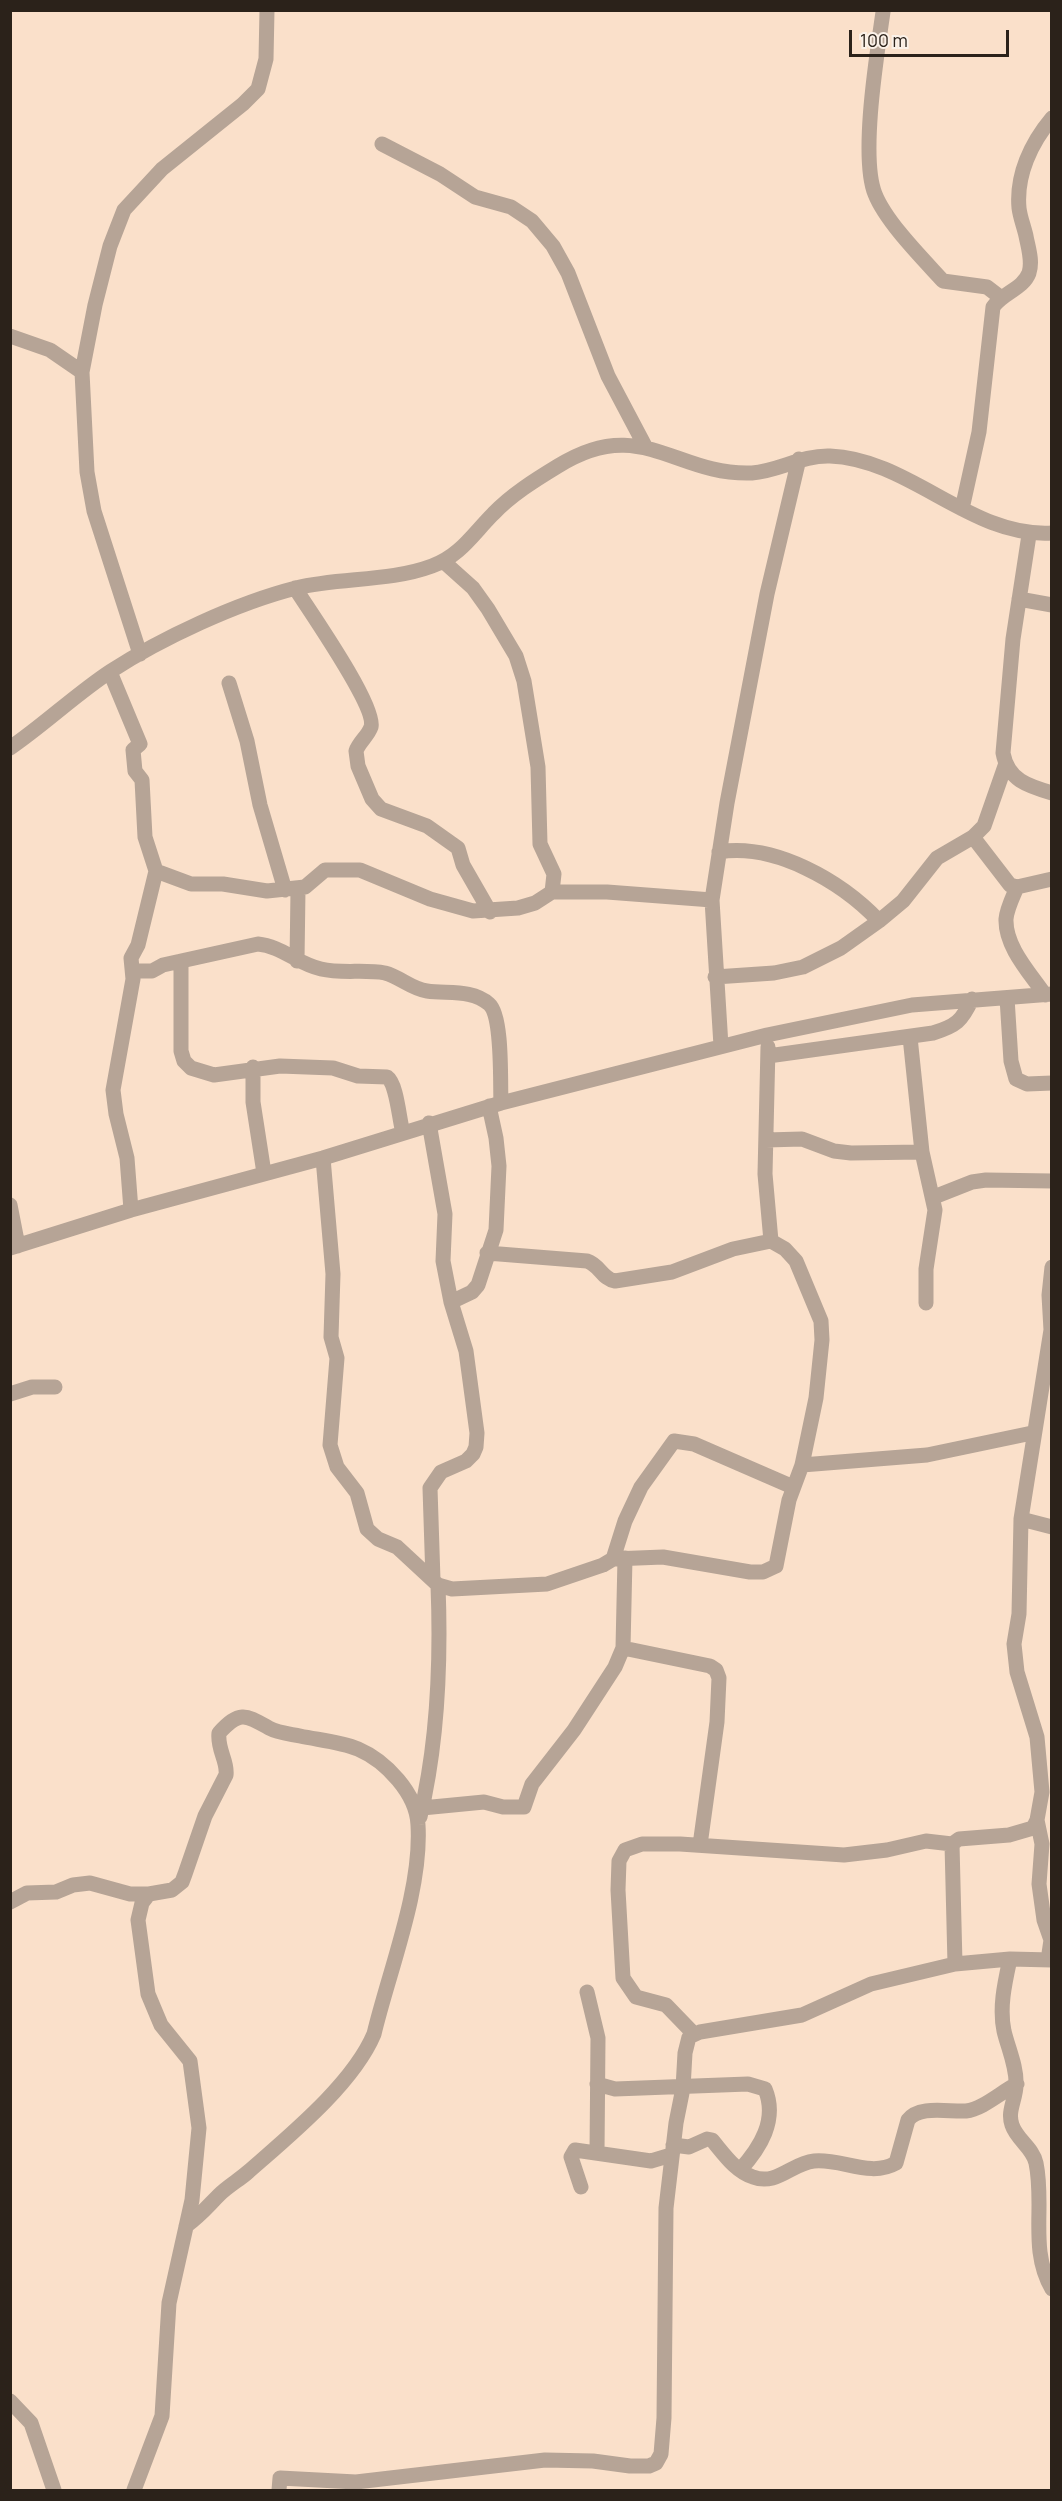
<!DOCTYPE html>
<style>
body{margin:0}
#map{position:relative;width:1062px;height:2501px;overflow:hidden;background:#fae0ca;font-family:Manrope,sans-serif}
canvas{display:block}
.frame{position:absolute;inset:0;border:12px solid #2b221a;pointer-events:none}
.scale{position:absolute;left:849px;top:30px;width:160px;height:27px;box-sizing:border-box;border:3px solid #2b221a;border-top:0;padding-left:8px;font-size:18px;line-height:21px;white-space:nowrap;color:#2b221a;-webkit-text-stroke:4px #fbf1e8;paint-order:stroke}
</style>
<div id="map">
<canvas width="1062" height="2501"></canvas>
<div class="frame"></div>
<div class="scale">100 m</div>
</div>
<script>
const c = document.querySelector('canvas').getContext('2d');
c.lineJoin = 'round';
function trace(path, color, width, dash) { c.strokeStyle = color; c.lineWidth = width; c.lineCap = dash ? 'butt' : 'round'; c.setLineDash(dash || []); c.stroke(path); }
trace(new Path2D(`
 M883,12C877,54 860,157 875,194C886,222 923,259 943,281L987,287L1000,297
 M382,144L440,174L475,197L511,207L532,221L553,246L568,273L608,376L645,446
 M10,336L50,350L82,372
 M962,509L979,432L993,307C1002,293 1023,289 1029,273C1033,261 1028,247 1026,236C1024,227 1020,217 1019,208C1016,175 1031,143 1052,118
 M1029,535L1013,639L1003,753C1008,780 1028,786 1052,793
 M295,588C309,610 377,707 371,727C368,736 359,742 356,751L358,766L372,799L381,809L427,826L458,848L463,865L490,912
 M1019,599L1052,605
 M140,654L94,511L87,472L82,372L95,305L110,246L124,210L162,169L243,104L258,89L266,59L267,10
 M110,672L140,744L133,750L135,771L142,780L145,837L156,871L138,945L131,958L133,979L113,1090L116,1114L127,1158L131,1210
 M229,683L247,741L260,805L285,890
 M10,748C45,724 76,694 111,671C162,638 237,603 296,588C340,577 389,582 432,566C460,556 473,534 493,514C511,495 535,480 558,466C641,414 675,476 752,473C779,471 802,455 830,456C910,459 971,538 1052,533
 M973,837L1010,885L1017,887L1052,879
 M719,852C775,843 841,881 879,921
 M156,871L191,884H223L267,891L305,887L325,870H360L430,899L473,911L518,908L535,903L552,892L554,874L540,844L538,767L524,681L516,656L488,609L473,588L444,562
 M1017,887C1013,897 1007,908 1006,919C1005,947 1030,973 1045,995
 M552,892H607L712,900L721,1046
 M712,900L727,803L767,594L799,459
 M181,961V1051L184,1061L191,1068L214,1075L280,1066L333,1068L358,1076L387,1077C397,1084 399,1119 403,1133
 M297,961L298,890
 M134,971H152L163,965L258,944C281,946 298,964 321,969C342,974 364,969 385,973C400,977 412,989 427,991C448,994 472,989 489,1004C503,1016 500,1083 501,1103
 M715,977L774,973L803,967L841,948L879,921L903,901L937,858L973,837L984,826L1005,766
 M1007,998L1011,1061L1016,1079L1027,1084L1052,1083
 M910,1037L922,1152L935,1210L926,1269V1303
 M768,1047L765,1174L771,1241
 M768,1056L933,1033C956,1026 962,1021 972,999
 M253,1067V1102L264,1173
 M429,1123L445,1214L443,1261L451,1302L466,1351L477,1433L476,1447L473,1454L466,1461L441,1472L430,1488L433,1580
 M766,1140L802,1139L834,1151L851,1153L922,1152
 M323,1158L333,1274L331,1337L337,1358L330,1445L337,1467L357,1493L367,1529L378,1539L397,1547L438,1585L452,1589L547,1584L603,1565L613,1559L625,1521L641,1487L674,1441L694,1444L793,1487
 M934,1197L972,1182L986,1180L1052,1181
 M10,1205L18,1246
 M10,1248L131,1210L323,1158L501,1103L767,1035L912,1005L1052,994
 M487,1253L587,1261C600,1265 602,1279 615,1281L672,1272L733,1249L771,1241L785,1249L796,1261L821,1321L822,1340L816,1398L802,1465L789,1500L776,1566L763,1572H750L663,1557L613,1559
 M451,1302L472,1292L478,1285L496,1230L499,1166L496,1138L489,1106
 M10,1394L32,1387H55
 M802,1465L927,1455L1032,1433
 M1021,1519L1052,1527
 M623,1648L710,1666L716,1670L719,1678L717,1722L700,1845
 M422,1808L484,1802L503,1807H524L532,1784L574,1730L615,1667L623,1648L625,1558
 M420,1817C438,1742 441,1661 438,1585
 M10,1902L27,1893L56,1892L73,1885L90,1883L130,1894H149L172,1890L182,1882L185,1874L205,1816L226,1775C228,1761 217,1750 219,1733C240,1710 246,1715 269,1728C278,1733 291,1734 300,1736C319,1740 341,1742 358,1749C386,1761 417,1794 418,1825C422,1890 389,1971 374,2034C353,2084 289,2136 248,2172C239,2180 228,2186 219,2195C206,2208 202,2214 186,2226
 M1010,1959C1005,1982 999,2007 1004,2031C1008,2048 1017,2067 1016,2085C1016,2099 1007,2111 1012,2125C1017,2140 1033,2148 1036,2163C1045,2206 1029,2250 1052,2289
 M1048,1960L1051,1940L1044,1920L1039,1884L1042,1844L1037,1820L1042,1792L1037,1737L1017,1672L1014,1644L1019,1614L1021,1519L1051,1330L1049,1295L1052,1267
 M955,1964L952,1844L959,1839L1009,1835L1033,1828L1037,1820
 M587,1992L598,2038L597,2153
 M694,2034L666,2005L636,1997L623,1978L618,1890L619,1861L625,1850L642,1844H680L844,1855L887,1850L926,1841L952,1844
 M597,2084L615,2089L748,2084L765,2089C778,2120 760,2148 740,2170
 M673,2145L689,2147L707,2139L712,2140C724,2154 735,2171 753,2177C777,2186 792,2163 814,2161C841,2158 870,2178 896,2163L908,2120C919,2105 948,2112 966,2111C983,2109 1001,2092 1017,2084
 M581,2187L571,2157L575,2150L651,2161L671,2155
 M10,2401L31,2423L54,2490
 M134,2490L162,2416L169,2303L192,2200L199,2128L190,2061L161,2025L148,1994L138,1920L142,1903L149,1894
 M279,2490L280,2478L356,2482L545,2460L593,2461L630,2466H649L656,2463L661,2454L664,2418L666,2208L676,2123L683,2088L685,2053L689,2037L700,2032L802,2015L871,1984L955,1964L1010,1959L1052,1960`), '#b6a496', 15);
</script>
